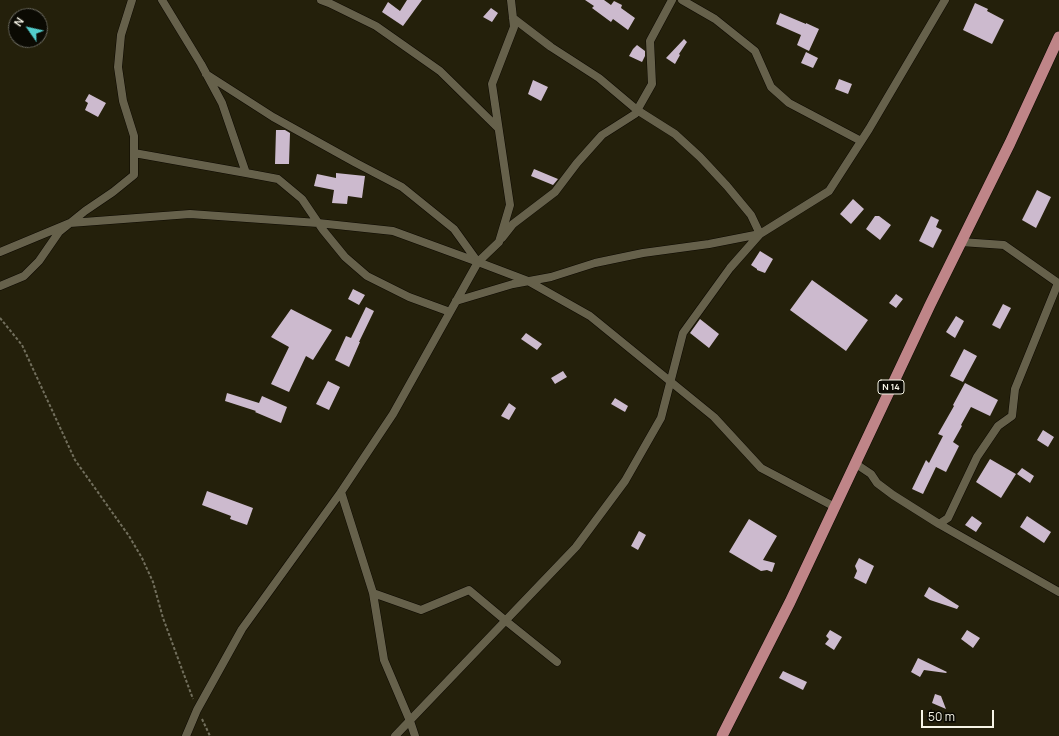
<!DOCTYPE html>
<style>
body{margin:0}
#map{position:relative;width:1059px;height:736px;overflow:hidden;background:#24200b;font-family:Manrope,sans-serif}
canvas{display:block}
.north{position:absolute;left:8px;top:8px;width:40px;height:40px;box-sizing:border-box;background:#0b0a03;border:1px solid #69685e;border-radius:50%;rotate:304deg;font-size:11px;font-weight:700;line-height:16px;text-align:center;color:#f6f4e7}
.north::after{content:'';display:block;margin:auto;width:14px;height:18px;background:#52cdcc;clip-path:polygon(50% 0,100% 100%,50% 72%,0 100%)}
.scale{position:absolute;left:921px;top:710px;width:73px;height:18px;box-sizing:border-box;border:2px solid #f6f4e7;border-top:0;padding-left:5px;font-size:12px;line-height:14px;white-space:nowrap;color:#f6f4e7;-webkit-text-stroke:3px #0b0a03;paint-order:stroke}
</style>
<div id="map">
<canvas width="1059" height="736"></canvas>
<div class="north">N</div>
<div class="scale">50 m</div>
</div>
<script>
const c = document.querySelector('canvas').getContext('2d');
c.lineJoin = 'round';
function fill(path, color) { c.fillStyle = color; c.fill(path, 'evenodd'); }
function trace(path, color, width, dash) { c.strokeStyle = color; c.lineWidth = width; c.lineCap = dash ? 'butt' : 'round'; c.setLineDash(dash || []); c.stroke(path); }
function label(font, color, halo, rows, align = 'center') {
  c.font = font + ' Manrope,sans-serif'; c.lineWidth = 4; c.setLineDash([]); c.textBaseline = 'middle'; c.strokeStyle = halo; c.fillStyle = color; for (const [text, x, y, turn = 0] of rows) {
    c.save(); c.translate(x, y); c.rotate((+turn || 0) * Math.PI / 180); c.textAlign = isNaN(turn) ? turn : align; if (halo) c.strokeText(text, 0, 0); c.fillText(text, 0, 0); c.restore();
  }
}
fill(new Path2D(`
 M407,0H422L403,26L382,12L388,2L400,11Z
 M585,0H604L611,5L614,1L622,5L621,8L635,18L628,30L613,19L611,22L592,8L594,6Z
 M975,3L988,9L987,11L1004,20L992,44L963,30Z
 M491,8L498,13L492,22L483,17Z
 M780,13L806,24V23L819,29L809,51L797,45L801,35L776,24Z
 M684,39L687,42L679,54L680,55L675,64L666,58Z
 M637,45L645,51V56L642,62L629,56L633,49Z
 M806,52L818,58L813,68L801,63Z
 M839,79L852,84L848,94L835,89Z
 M533,80L548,87L541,101L528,94Z
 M89,94L106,103L98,117L85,110L88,103L85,101Z
 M276,130H285L290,133L289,164H275Z
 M534,169L558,179L553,185L531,176Z
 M336,173L365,176L362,198L348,196L347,204L332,203L334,190L314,186L317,174L336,178Z
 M1037,190L1051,197L1036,228L1022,220Z
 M853,199L864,209L851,224L840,214Z
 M875,216H879L891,225L880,240L866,229Z
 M931,216L939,220L936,227L942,230L933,248L919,241Z
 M760,251L773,259L765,273L757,270V269L751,265Z
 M812,280L868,320L846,351L790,310Z
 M353,289L365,295L359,305L348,299Z
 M896,294L903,299L896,308L889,303Z
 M1003,304L1011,308L1000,329L992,325Z
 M366,307L374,311L359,342H360L349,367L335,360L346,336L351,338Z
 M291,309L332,330L313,360L306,356L289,392L271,384L289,347L271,337Z
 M956,316L964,321L955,338L946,332Z
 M700,319L719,334L709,348L690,333Z
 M526,333L542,344L537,350L521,339Z
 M964,349L977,356L963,382L950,376Z
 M563,371L567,377L555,384L551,378Z
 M328,381L340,387L329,410L316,404Z
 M965,383L998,400L990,416L971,407L961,425L962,426L953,442L959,446L946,472L936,467L923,494L912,489L926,460L929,463L943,436L938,434L954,406L953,405Z
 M227,393L259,403L262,396L287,407L281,423L255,412L256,411L225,401Z
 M615,398L628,406L625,412L611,404Z
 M509,403L516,408L509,420L501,416Z
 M1043,430L1054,437L1048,447L1037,440Z
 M990,459L1016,474L1001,498L976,482Z
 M1022,468L1034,476L1030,483L1017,474Z
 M207,491L253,508L247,525L230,519L231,516L202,505Z
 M972,516L982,523L976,532L965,525Z
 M1027,516L1051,532L1044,543L1020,527Z
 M749,519L777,536L763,560L775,563L772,572L767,570L761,571L729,552Z
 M639,531L646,535L638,550L631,546Z
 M859,558L874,566L866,584L854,578L857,571L855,566Z
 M929,587L959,606L957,609L930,600L924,596Z
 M830,630L842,637L834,650L825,644L829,639L826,636Z
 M967,630L980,638L973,648L961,639Z
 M918,658L947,672L946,673L924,670L920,677L911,672Z
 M783,671L807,682L803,690L779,678Z
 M935,694L941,696L946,709L932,703Z`), '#ccbace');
const minor = new Path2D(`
 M162,0L201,64L222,103L246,173L278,179L302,199L323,230L345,257L367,276L409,297L450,312
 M321,0L329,3L376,26L440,71L498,128
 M682,0L715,19L755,51L771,87L789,103L861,141
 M206,74L273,117L356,163L402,187L454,229L477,261
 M134,153L246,173
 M502,238L513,224L555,192L577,163L602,135L635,114L652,84L650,41L672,0
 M0,252L70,223L190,214L318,223L393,231L478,262L528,281L590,316L714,417L761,468L835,507
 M0,286L24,276L39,261L59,232L85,211L113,192L134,175V136L123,101L118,67L121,35L132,0
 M456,301L513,284L551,277L595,263L643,253L709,244L760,234L751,215L727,186L700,157L675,134L637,110L599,78L551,47L513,18
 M856,464L871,474L877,483L893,495L939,524L948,518L977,457L998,426L1012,416L1015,389L1058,283L1004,245L961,242
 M341,492L373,593L384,660L410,721L415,736
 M939,524L1059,592
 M373,593L421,610L469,590L506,621L557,662
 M186,736L197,710L242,629L341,492L393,414L478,262L499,242L510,205L492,84L514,27L511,0
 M395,736L576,547L625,481L661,418L683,333L730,268L760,234L829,191L869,129L945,0`);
const primary = new Path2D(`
 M722,736L790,602L930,305L1010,143L1059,37`);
trace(minor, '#0d0900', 9);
trace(primary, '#0d0900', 12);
trace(new Path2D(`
 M0,318L22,345L75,460L129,536L142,558L153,582L163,618L193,699
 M202,719L210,736`), '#726f5d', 2, [3, 2]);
trace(minor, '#66614b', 8);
trace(primary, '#bf8588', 11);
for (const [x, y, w] of [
 [891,387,26]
]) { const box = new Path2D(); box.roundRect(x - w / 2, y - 7, w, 14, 3); c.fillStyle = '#0b0a03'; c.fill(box); trace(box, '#f6f4e7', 1); }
label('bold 9px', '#f6f4e7', null, [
 ["N 14",891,387]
]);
</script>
